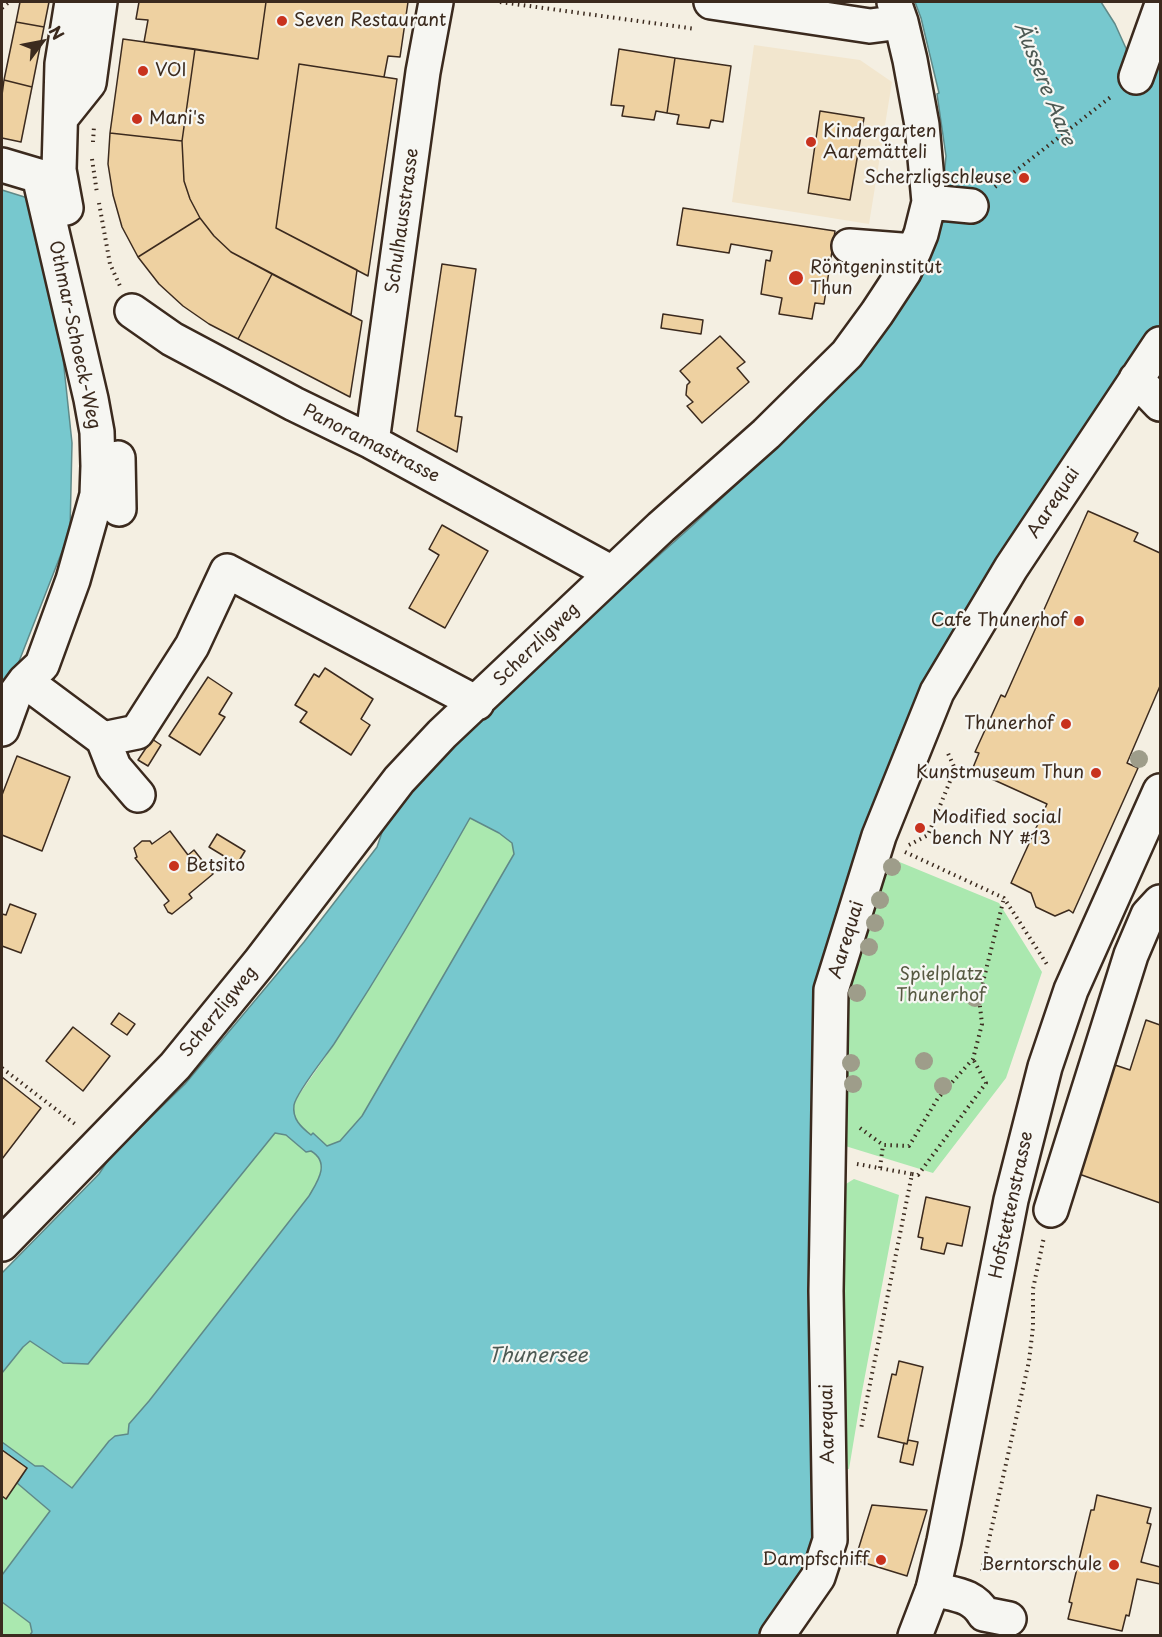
<!DOCTYPE html>
<meta charset="utf-8">
<style>
body{margin:0}
#map{position:relative;width:1162px;height:1637px;overflow:hidden;background:#f4efe2;font-family:"Playpen Sans",sans-serif}
canvas{display:block}
.frame{position:absolute;inset:0;border:3px solid #3b2a1e;pointer-events:none}
.north{position:absolute;left:12px;top:12px;width:60px;height:60px;-webkit-text-stroke:4px #f6f6f2;paint-order:stroke;rotate:58deg;font-size:16px;font-weight:700;line-height:24px;text-align:center;color:#3b2a1e}
.north::after{content:'';display:block;margin:auto;width:21px;height:27px;background:#3b2a1e;clip-path:polygon(50% 0,100% 100%,50% 72%,0 100%)}
</style>
<div id="map">
<canvas width="1162" height="1637"></canvas>
<div class="frame"></div>
<div class="north">N</div>
</div>
<script>
const c = document.querySelector('canvas').getContext('2d');
c.lineJoin = 'round';
function fill(path, color) { c.fillStyle = color; c.fill(path, 'evenodd'); }
function trace(path, color, width, dash) { c.strokeStyle = color; c.lineWidth = width; c.lineCap = dash ? 'butt' : 'round'; c.setLineDash(dash || []); c.stroke(path); }
function label(font, color, halo, rows, align = 'center') {
  c.font = font + ' "Playpen Sans",sans-serif'; c.lineWidth = 4.5; c.setLineDash([]); c.textBaseline = 'middle'; c.strokeStyle = halo; c.fillStyle = color; for (const [text, x, y, turn = 0] of rows) {
    c.save(); c.translate(x, y); c.rotate((+turn || 0) * Math.PI / 180); c.textAlign = isNaN(turn) ? turn : align; if (halo) c.strokeText(text, 0, 0); c.fillText(text, 0, 0); c.restore();
  }
}
fill(new Path2D(`
 M754,45L860,60L892,82L869,224L732,202Z`), '#f2e6ce');
fill(new Path2D(`
 M470,818L499,833L513,843L514,854L362,1116L340,1141L327,1146L313,1133L311,1135L299,1125L294,1114V1102L333,1046L396,946Z
 M885,856L999,903L1042,972L1006,1078L933,1173L842,1145L843,991Z
 M275,1132L286,1135L306,1152L311,1151C331,1163 317,1182 309,1196L149,1401L129,1424L128,1434L115,1436L109,1441L72,1488L43,1466H35L2,1442V1373L23,1347L30,1341L63,1363L88,1364Z
 M854,1179L899,1195L861,1397L849,1469L837,1468L841,1187Z
 M2,1450L27,1468L17,1483L50,1511L2,1575Z
 M2,1602L30,1623L32,1633L30,1635H2Z`), '#aae8af');
const water = new Path2D(`
 M915,2H1101L1115,24L1134,66L1160,46V325L914,705C885,763 868,831 850,893L816,1562L763,1635H30L32,1632L30,1623L2,1602V1575L50,1511L17,1483L27,1468L2,1450V1442L35,1466H43L72,1488L109,1441L115,1436L128,1434L129,1424L149,1401L309,1196C317,1182 331,1163 311,1151L306,1152L286,1135L275,1133L88,1364L63,1363L30,1341L23,1347L2,1373V1273L99,1174L110,1157L185,1084L304,942L377,847L391,806L479,716L693,525L796,429L839,384L941,212L946,156L937,94L939,93L921,18ZM470,818L499,833L512,843L514,854L362,1116L340,1141L327,1146L313,1133L311,1135C301,1127 292,1119 294,1105C296,1093 325,1057 334,1044C382,970 427,895 470,818Z
 M2,190L31,199L59,320L72,443L70,531L2,705Z`);
fill(water, '#77c8ce');
trace(water, '#5f8988', 1.5);
const building = new Path2D(`
 M20,2H49L44,27L16,22Z
 M139,2H266L258,59L144,42L148,20L136,19Z
 M266,2H408L400,57L388,56L384,77L299,64L276,228L357,270L351,315L231,252L214,236L200,218L190,199L184,181L182,141L195,49L258,59Z
 M16,22L44,27L32,87L4,80Z
 M123,39L195,49L182,141L110,133Z
 M619,49L675,58L667,113L656,111L654,120L622,116L624,106L611,105Z
 M675,58L731,66L723,122L711,120L709,128L677,124L679,115L667,113Z
 M299,64L397,79L368,276L276,228Z
 M4,80L32,87L21,142L2,138V95Z
 M820,111L864,118L850,200L808,193Z
 M110,133L182,141L184,181L190,199L200,218L138,257L122,227L113,195L108,164Z
 M683,208L835,231L824,304L815,303L812,319L779,314L782,298L761,294L766,260L770,261L772,251L731,244L729,253L677,245Z
 M200,218L214,236L231,252L272,274L238,339L209,324L183,306L159,284L138,257Z
 M442,264L476,269L455,416L462,417L457,452L417,431Z
 M272,274L362,321L350,397L238,339Z
 M663,314L703,320L701,334L661,328Z
 M720,336L745,362L737,368L749,382L702,423L687,406L693,402L686,395L687,385L690,382L680,371Z
 M1088,511L1138,533L1134,541L1160,553V686L1127,763L1138,768L1073,913L1069,910L1055,916L1036,907L1031,893L1011,883L1047,804L972,770L979,753L975,752L1001,695L1005,697Z
 M442,525L488,551L445,628L409,608L439,555L429,549Z
 M325,668L373,699L361,719L370,725L351,755L300,722L307,712L295,705L314,674L319,677Z
 M208,677L232,693L219,714L225,717L200,755L169,736Z
 M152,739L161,745L148,766L138,760Z
 M17,756L70,777L42,851L2,835V795Z
 M170,831L188,855L194,850L213,874L189,894L192,898L172,914L168,912L164,905L169,901L135,858L137,857L134,848L142,841H150L152,844Z
 M217,834L245,851L237,864L209,847Z
 M10,904L36,914L21,953L2,946V914L6,915Z
 M119,1013L135,1024L127,1035L111,1024Z
 M1146,1020L1160,1025V1203L1079,1174L1115,1065L1130,1070Z
 M73,1027L110,1056L83,1091L46,1061Z
 M2,1077L41,1108L2,1159Z
 M926,1197L970,1207L962,1246L947,1243L944,1254L921,1249L923,1238L918,1237Z
 M899,1361L923,1367L907,1444L878,1437L892,1374L896,1375Z
 M908,1440L918,1442L913,1465L900,1462L904,1443L907,1444Z
 M2,1450L27,1468L6,1499L2,1496Z
 M1097,1495L1151,1508L1147,1523L1151,1524L1141,1562L1160,1567V1584L1137,1579L1129,1616L1126,1615L1122,1631L1068,1619L1072,1603L1069,1602L1091,1510H1094Z
 M872,1505L927,1510L907,1576L855,1560Z`);
fill(building, '#eed1a1');
trace(building, '#3b2a1e', 1.5);
const minor = new Path2D(`
 M711,2L870,26L901,22
 M1136,77L1160,10
 M61,118L89,83L100,2
 M2,165L39,176L91,399L97,432L98,466L97,495L73,580L42,665L25,681L14,696L2,729
 M929,202L971,206
 M66,208L59,170L62,64L72,2
 M849,246L914,251
 M132,311L172,339L294,404L372,442L612,573
 M1136,379L1160,404
 M372,442L423,72L436,2
 M118,458L119,509
 M25,681L103,739L137,732L192,646L227,571L477,703
 M103,739L114,767L138,795
 M1051,1210L1131,955L1148,915L1160,902
 M2,1244L175,1066L259,963L399,780L442,734L661,527L766,434L847,354L877,313L904,272L914,251L921,234L929,202L922,125L910,60L901,22L894,2
 M933,1589C955,1595 972,1594 984,1614L1009,1619
 M777,1636L818,1577L830,1540L826,1291L831,990L879,836L937,692L1011,568L1160,344`);
const major = new Path2D(`
 M915,1636L933,1589L944,1541L1011,1200L1045,1067L1071,990L1160,791`);
trace(minor, '#3b2a1e', 38);
trace(major, '#3b2a1e', 38);
trace(new Path2D(`
 M500,2L696,29
 M2,8L9,2
 M93,142L94,126
 M92,159L97,193
 M995,187L1112,96
 M99,203L110,264L120,286
 M909,845L928,835L955,769L947,751
 M905,852L1004,898L1048,966
 M2,1068L75,1124
 M860,1128L883,1145L909,1146L938,1098L973,1059L982,1024L979,998L1004,898
 M857,1164L912,1174L861,1429
 M880,1168L883,1145
 M912,1174L918,1175L986,1083L973,1059
 M982,1571L1029,1361L1033,1327V1289L1044,1237`), '#3b2a1e', 4, [1.5, 4.5]);
trace(minor, '#f6f6f2', 33);
trace(major, '#f6f6f2', 33);
c.fillStyle = '#9e9d8a';
for (const [x, y] of [
 [1139,759],
 [892,867],
 [880,900],
 [875,923],
 [869,947],
 [857,993],
 [975,998],
 [924,1061],
 [851,1063],
 [853,1084],
 [943,1086]
]) { c.beginPath(); c.arc(x, y, 9, 0, 2 * Math.PI); c.fill(); }
for (const [x, y, r, color] of [
 [282,21,6,"#c8321e"],
 [143,71,6,"#c8321e"],
 [137,119,6,"#c8321e"],
 [811,142,6,"#c8321e"],
 [1024,178,6,"#c8321e"],
 [796,278,8,"#c8321e"],
 [1079,621,6,"#c8321e"],
 [1066,724,6,"#c8321e"],
 [1096,773,6,"#c8321e"],
 [920,828,6,"#c8321e"],
 [174,866,6,"#c8321e"],
 [881,1560,6,"#c8321e"],
 [1114,1565,6,"#c8321e"]
]) { const dot = new Path2D(); dot.arc(x, y, r, 0, 2 * Math.PI); c.fillStyle = color; c.fill(dot); trace(dot, '#f6f6f2', 2); }
label('18px', '#3b2a1e', '#f6f6f2', [
 ["Seven Restaurant",294,21],
 ["VOI",155,71],
 ["Mani's",149,119],
 ["Kindergarten",823,132],
 ["Aaremätteli",823,153],
 ["Scherzligschleuse",1012,178,"right"],
 ["Röntgeninstitut",810,268],
 ["Thun",810,289],
 ["Cafe Thunerhof",1067,621,"right"],
 ["Thunerhof",1054,724,"right"],
 ["Kunstmuseum Thun",1084,773,"right"],
 ["Modified social",932,818],
 ["bench NY #13",932,839],
 ["Betsito",186,866],
 ["Dampfschiff",869,1560,"right"],
 ["Berntorschule",1102,1565,"right"]
], 'left');
label('18px', '#3b2a1e', '#f6f6f2', [
 ["Schulhausstrasse",403,221,-82],
 ["Othmar-Schoeck-Weg",74,335,78],
 ["Panoramastrasse",371,444,27],
 ["Aarequai",1054,503,-57],
 ["Scherzligweg",537,645,-44],
 ["Aarequai",847,940,-73],
 ["Scherzligweg",219,1012,-51],
 ["Hofstettenstrasse",1012,1205,-78],
 ["Aarequai",828,1424,-91]
]);
label('18px', '#575a42', '#f6f6f2', [
 ["Spielplatz",941,975],
 ["Thunerhof",941,996]
]);
label('italic 20px', '#4d5953', '#f6f6f2', [
 ["Äussere Aare",1044,84,68],
 ["Thunersee",538,1356]
]);
</script>
